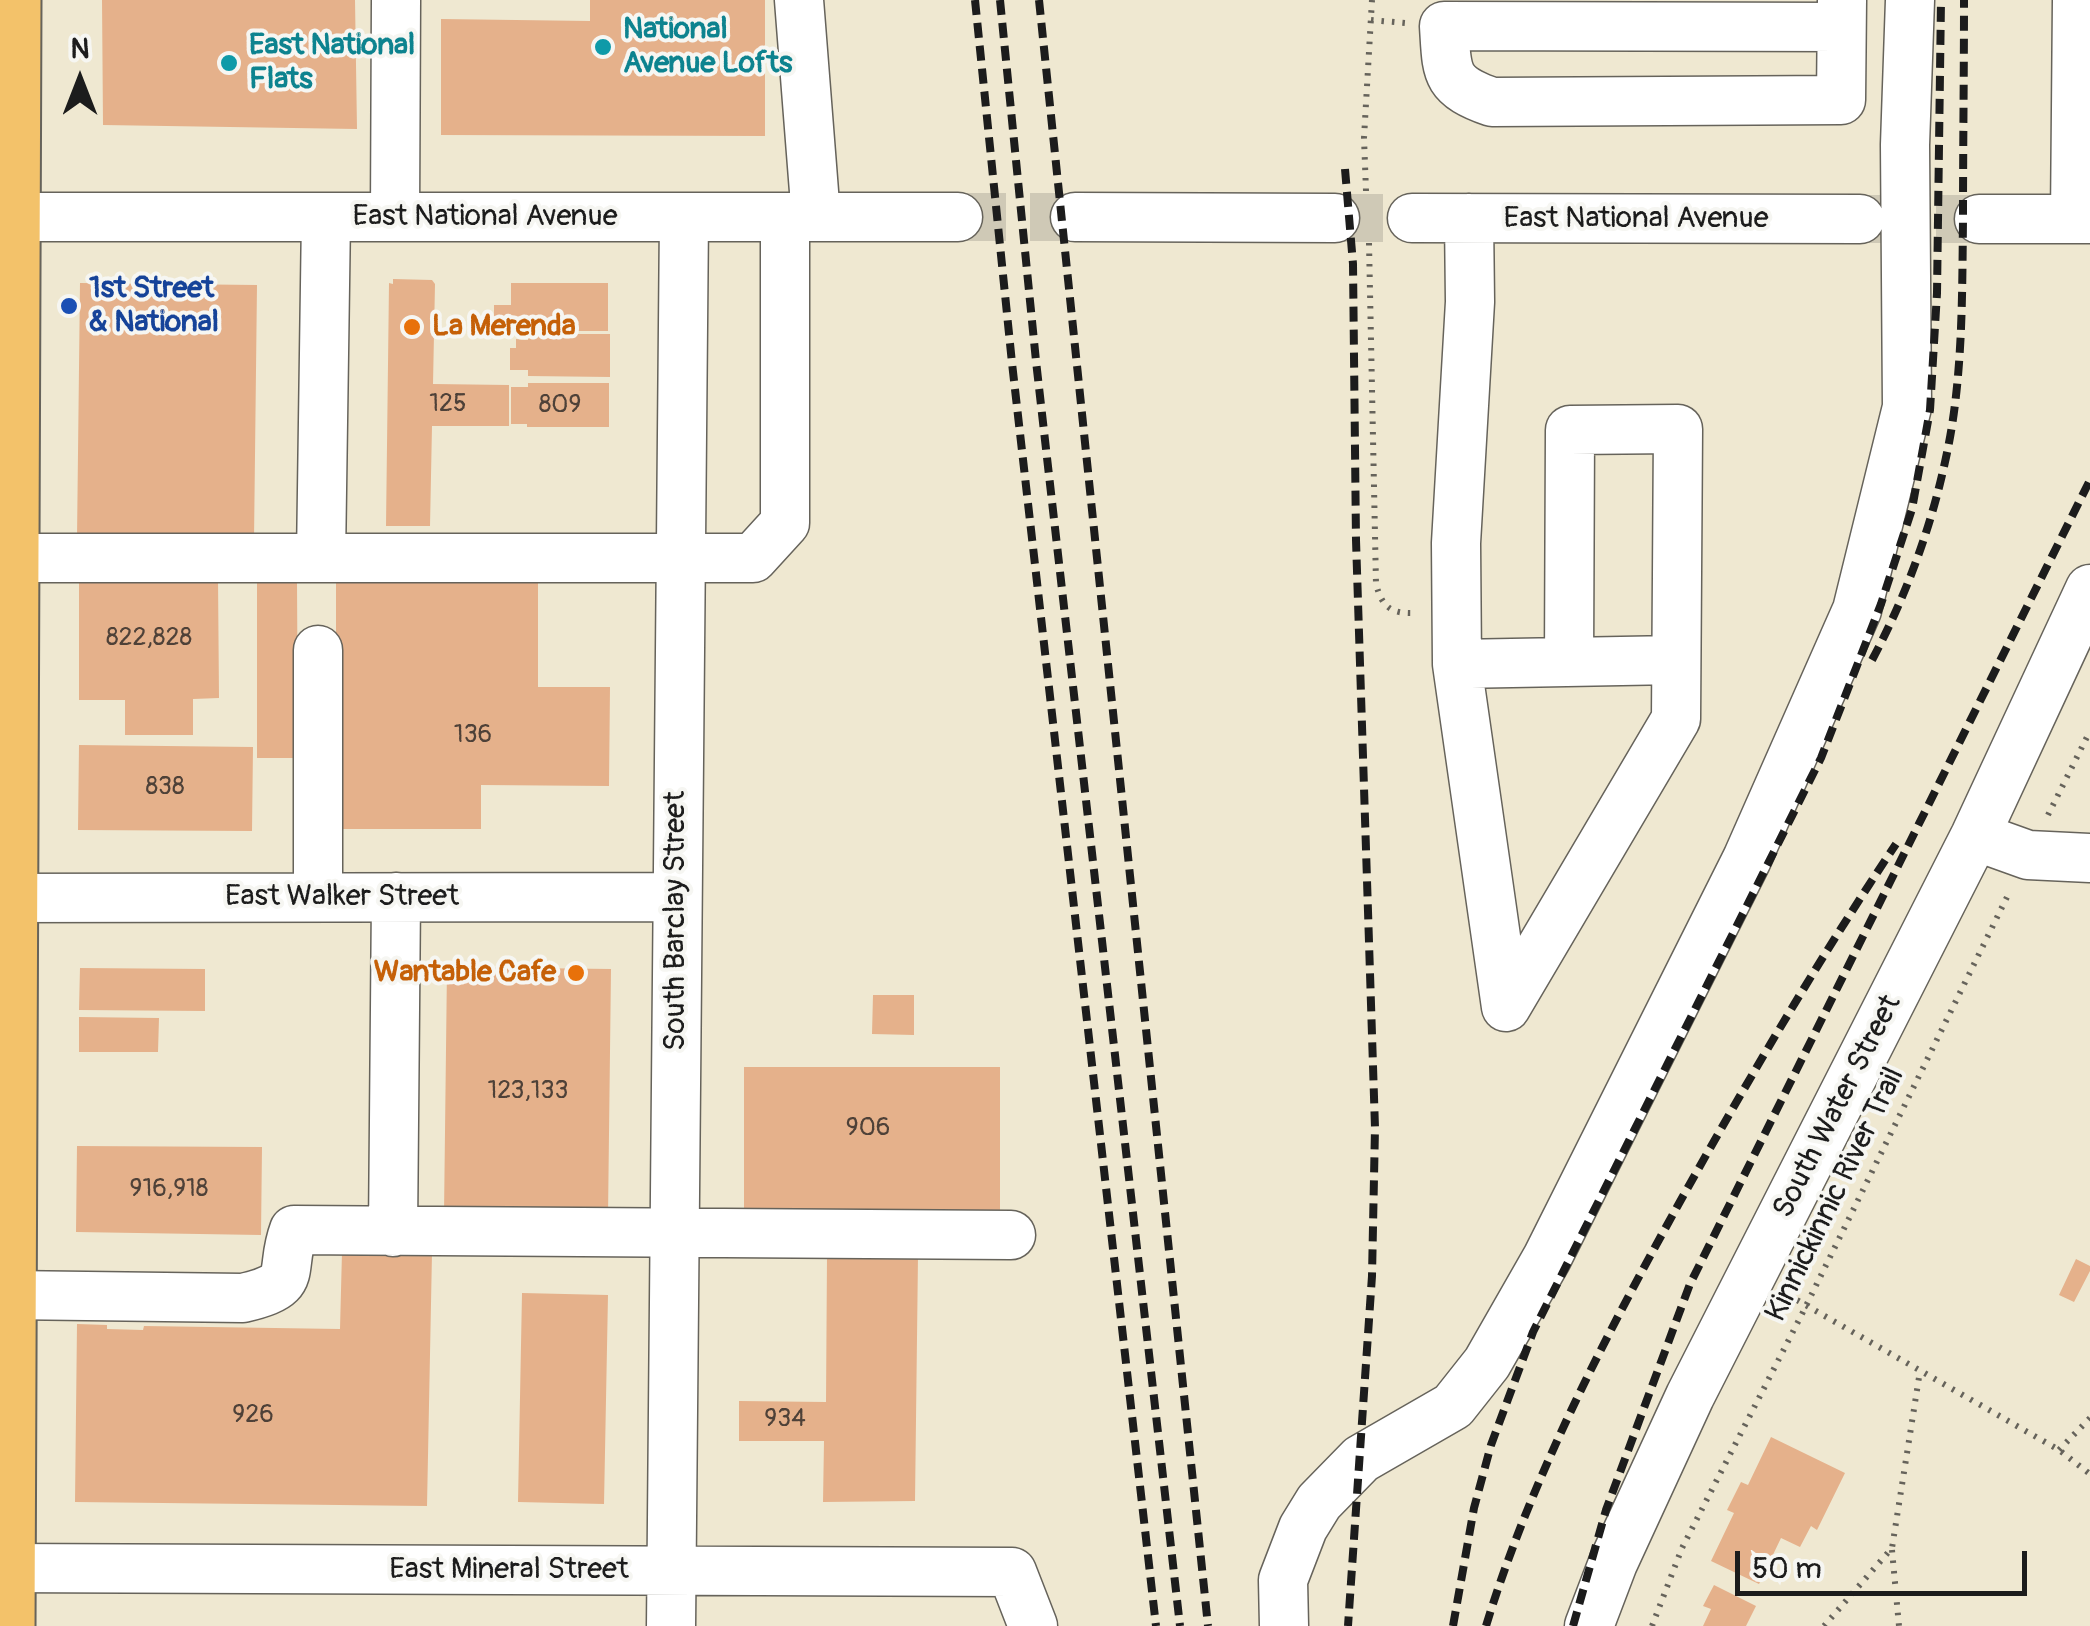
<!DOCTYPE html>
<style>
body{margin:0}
#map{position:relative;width:2090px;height:1626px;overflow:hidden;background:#efe8d1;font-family:Pangolin,sans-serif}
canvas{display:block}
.north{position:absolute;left:30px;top:30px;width:100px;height:100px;-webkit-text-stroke:8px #f6f6f2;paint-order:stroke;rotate:0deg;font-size:28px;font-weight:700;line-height:40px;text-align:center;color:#1c1c1c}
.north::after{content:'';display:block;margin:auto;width:35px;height:45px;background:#1c1c1c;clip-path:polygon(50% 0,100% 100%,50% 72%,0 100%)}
.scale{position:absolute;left:1735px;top:1551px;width:292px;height:45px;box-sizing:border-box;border:5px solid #1c1c1c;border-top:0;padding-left:12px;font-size:30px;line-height:35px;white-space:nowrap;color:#1c1c1c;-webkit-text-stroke:8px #f6f6f2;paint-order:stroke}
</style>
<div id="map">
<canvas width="2090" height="1626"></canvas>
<div class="north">N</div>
<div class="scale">50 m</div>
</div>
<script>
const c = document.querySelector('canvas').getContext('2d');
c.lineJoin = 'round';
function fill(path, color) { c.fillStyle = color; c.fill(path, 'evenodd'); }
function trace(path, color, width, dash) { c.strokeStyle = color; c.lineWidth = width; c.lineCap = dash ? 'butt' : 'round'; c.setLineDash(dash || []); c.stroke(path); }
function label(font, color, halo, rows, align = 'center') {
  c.font = font + ' Pangolin,sans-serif'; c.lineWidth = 8; c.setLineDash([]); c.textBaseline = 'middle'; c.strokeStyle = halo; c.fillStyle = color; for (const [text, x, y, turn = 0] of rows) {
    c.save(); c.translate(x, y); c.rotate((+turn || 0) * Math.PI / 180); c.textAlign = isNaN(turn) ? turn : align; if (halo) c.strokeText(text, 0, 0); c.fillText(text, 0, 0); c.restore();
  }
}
fill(new Path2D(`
 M102,0H355L357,129L103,125Z
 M590,0H765V136L441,135V19L590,21Z
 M393,279L432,280L435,284L433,384L509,385V426H432L430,526H386L389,283L393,284Z
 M80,283L257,285L254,540L77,538Z
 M511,283H608V331H511V323H494V305H511Z
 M528,334H610V377L528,376V370H510V348H516V339L528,340Z
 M528,383H609V427H527V424H511V387H528Z
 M218,578L219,698L193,699V735H125V700H79V579Z
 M336,578H538V687H610L609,786L481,785V829H336Z
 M257,583H297L298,758H257Z
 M79,745L253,747L252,831L78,830Z
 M447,967L611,969L608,1216L444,1214Z
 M80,968L205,969V1011L79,1010Z
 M873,995H914V1035L872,1034Z
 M79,1017L159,1018L158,1052H79Z
 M744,1067H1000V1215H744Z
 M77,1146L262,1147L261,1235L76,1232Z
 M342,1252L432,1253L427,1506L75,1502L77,1324L107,1325V1329L143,1330L144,1326L340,1329Z
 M827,1256H918L915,1501L823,1502L824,1441H739V1401L826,1402Z
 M2076,1259L2090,1266V1271L2074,1302L2059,1295Z
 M522,1293L608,1295L604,1504L518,1502Z
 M1771,1437L1845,1473L1817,1530L1811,1526L1800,1547L1781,1538L1759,1584L1711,1561L1734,1513L1727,1510L1741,1482L1748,1485Z
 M1714,1585L1756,1606L1746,1626H1703L1711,1609L1703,1606Z`), '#e5b18b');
trace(new Path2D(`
 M958,217H1075
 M1335,218H1412
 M1864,219H1979`), '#cfc9b6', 48, [48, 24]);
const minor = new Path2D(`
 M799,0L816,217
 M1841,27L1444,26C1447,73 1444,85 1492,102L1841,100L1842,0
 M12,217H958
 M395,217L396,0
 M1075,217L1335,218
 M1412,218L1860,219
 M1469,218L1470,302L1456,543L1457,664L1506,1007L1676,719L1678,429L1570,430L1569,662
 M1979,219H2090
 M2075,219L2077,0
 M11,558H753L785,523V217
 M321,558L326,217
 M1457,664L1676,660
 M1975,836L2028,855L2090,858
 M318,897V650
 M0,898L676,897
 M393,1232L396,897
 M8,1295L243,1298C302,1284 278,1273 294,1230L1011,1235
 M0,1568L1012,1572L1033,1626
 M671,1626L684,217
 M1284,1626L1283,1580L1303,1528L1319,1502L1361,1459L1453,1406L1487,1363L1547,1258L1747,859L1857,610L1907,407L1905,145L1910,0
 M1589,1626L1613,1563L1690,1396L1975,836L2090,589`);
const major = new Path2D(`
 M7,1626L13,0`);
trace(minor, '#66635b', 51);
trace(major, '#66635b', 59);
trace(new Path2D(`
 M1371,20L1405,23
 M1366,191L1364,138L1372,0
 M1369,243L1376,584C1382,607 1391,614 1415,613
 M2048,815L2090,731
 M1788,1295L2059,1450L2090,1474
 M2059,1450L2090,1418
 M1892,1550L1899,1626
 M1652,1626L1682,1548L1802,1314L2009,893
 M1824,1626L1892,1548L1920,1371`), '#66635b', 6, [2.5, 8]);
trace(minor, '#fff', 48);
trace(major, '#f3c26a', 55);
trace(new Path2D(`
 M975,0L1012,363L1156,1626
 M1000,0L1036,361L1180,1626
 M1039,0L1208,1626
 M1345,169L1353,264L1356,540L1375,1128L1372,1276L1348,1626
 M1872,660C1905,598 1930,531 1945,462C1963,383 1962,300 1963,220C1963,147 1964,73 1964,0
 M1453,1626L1474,1508L1491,1445L1533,1332L1821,758L1881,604L1912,509L1930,410L1937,293L1941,0
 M1486,1626C1531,1479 1603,1341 1677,1207C1746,1083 1817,962 1896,844
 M1573,1626L1606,1510L1690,1284L2090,480`), '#1c1c1c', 8, [15, 8]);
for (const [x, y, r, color] of [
 [603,47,10,"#0f9aa8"],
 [229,63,10,"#0f9aa8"],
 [69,306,10,"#1a4fb4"],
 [412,327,10,"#e8710a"],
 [576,973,10,"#e8710a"]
]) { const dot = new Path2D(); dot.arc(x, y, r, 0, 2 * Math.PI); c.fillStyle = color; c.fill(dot); trace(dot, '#f6f6f2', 4); }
label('25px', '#4e4138', null, [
 ["125",448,405],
 ["809",560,406],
 ["822,828",149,639],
 ["136",473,736],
 ["838",165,788],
 ["123,133",528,1092],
 ["906",868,1129],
 ["916,918",169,1190],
 ["926",253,1416],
 ["934",785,1420]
]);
label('bold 30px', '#0d838f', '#f6f6f2', [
 ["National",623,30],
 ["Avenue Lofts",623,64],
 ["East National",249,46],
 ["Flats",249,80]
], 'left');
label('30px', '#1c1c1c', '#f6f6f2', [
 ["East National Avenue",485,217],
 ["East National Avenue",1636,219],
 ["East Walker Street",342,897],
 ["South Barclay Street",676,921,-90],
 ["South Water Street",1838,1107,-63],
 ["Kinnickinnic River Trail",1836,1195,-64],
 ["East Mineral Street",509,1570]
]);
label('bold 30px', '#164399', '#f6f6f2', [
 ["1st Street",89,289],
 ["& National",89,323]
], 'left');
label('bold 30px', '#c56008', '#f6f6f2', [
 ["La Merenda",432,327],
 ["Wantable Cafe",556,973,"right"]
], 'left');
</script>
